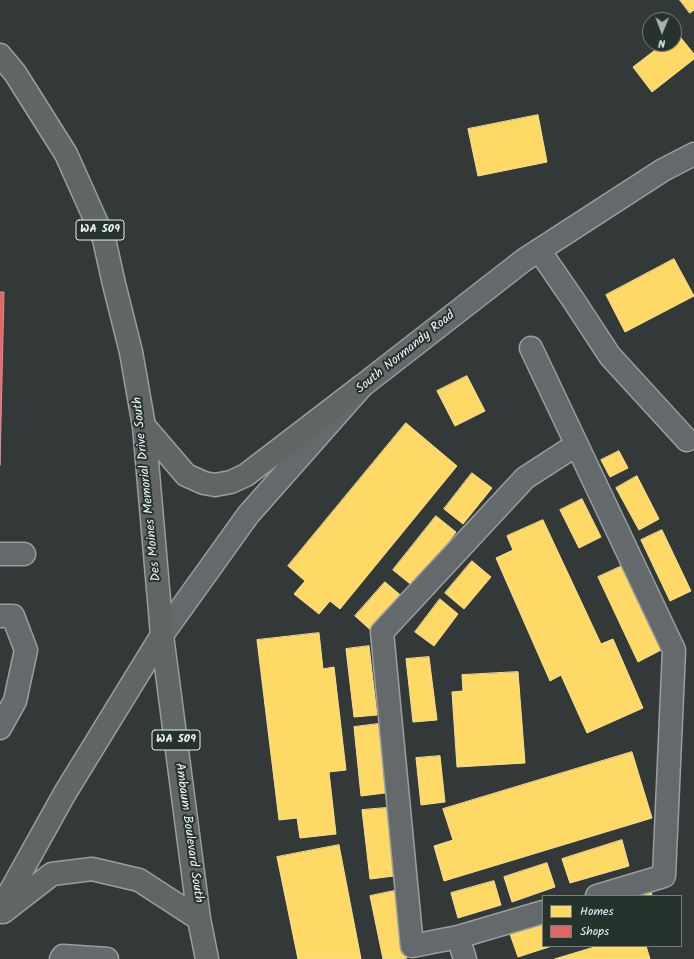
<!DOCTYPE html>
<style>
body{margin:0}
#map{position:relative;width:694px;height:959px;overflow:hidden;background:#333938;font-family:Kalam,sans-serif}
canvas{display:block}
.legend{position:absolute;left:542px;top:895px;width:140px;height:52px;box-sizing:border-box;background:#26332d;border:1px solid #747f7e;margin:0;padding:5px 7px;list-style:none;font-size:12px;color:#e8f1f8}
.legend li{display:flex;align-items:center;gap:8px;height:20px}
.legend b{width:20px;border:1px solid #747f7e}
.north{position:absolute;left:642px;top:12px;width:40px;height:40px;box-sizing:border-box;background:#26332d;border:1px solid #747f7e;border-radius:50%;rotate:181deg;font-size:11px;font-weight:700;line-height:16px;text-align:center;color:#e8f1f8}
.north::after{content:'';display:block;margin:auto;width:14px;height:18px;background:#a9b1b5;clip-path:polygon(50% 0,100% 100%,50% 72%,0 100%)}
</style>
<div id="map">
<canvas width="694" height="959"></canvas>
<ul class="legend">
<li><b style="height:11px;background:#ffd966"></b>Homes</li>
<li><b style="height:11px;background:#e06666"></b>Shops</li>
</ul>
<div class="north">N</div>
</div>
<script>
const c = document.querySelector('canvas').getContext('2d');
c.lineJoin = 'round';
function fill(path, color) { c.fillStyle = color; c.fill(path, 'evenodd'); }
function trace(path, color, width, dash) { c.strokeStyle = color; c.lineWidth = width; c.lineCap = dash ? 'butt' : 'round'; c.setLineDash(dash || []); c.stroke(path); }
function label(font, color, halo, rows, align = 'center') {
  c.font = font + ' Kalam,sans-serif'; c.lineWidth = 4; c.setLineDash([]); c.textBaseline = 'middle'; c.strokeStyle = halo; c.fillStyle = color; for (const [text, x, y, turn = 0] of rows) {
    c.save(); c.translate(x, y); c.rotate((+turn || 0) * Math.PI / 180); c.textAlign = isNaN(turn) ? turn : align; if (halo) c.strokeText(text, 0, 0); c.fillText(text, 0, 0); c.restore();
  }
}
const homes = new Path2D(`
 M680,0H694V10L690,13Z
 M677,33L694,54V59L652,92L633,67L663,44H674V36Z
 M538,115L547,162L478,176L468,129Z
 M674,259L694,296L625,332L606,295Z
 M467,376L485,411L455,426L437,391Z
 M406,423L457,466L340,609L330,601L319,614L294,594L305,581L288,566Z
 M619,451L628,468L610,477L601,460Z
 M472,473L492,488L463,524L444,509Z
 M637,476L659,519L639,530L616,488Z
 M582,499L601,537L579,548L560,510Z
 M436,516L456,532L414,587L393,570Z
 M543,520L601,644L613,639L643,708L587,733L561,675L550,681L496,558L513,550L507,536Z
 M662,530L691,591L670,601L641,540Z
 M472,561L491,577L464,609L445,593Z
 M622,566L661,650L638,662L598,577Z
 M385,582L405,599L375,634L355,616Z
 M440,599L458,614L434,646L415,632Z
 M319,633L323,669L334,667L346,770L329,772L336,834L300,838L297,818L279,820L257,640Z
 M369,646L377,715L354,717L346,649Z
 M429,657L437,720L413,722L406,659Z
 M518,672L525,763L457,767L452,692L463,691L462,675Z
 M378,724L385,793L361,796L354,727Z
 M632,752L652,818L444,881L434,846L453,840L443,809Z
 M440,756L445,802L421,805L416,758Z
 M386,808L394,876L370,879L362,810Z
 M622,840L629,866L570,883L562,859Z
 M339,845L361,959H298L277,857Z
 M547,863L555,887L512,902L504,877Z
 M494,881L501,905L458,918L451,893Z
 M394,891L407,958L400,959H383L370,896Z
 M651,891L652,896H635Z
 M543,924V946H552L518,957L510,934Z
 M598,946H646L650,959H555Z`);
fill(homes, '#ffd966');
trace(homes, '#f8e092', 1);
const shops = new Path2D(`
 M0,292H4L0,465Z`);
fill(shops, '#e06666');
trace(shops, '#e29092', 1);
const minor = new Path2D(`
 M539,250L574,301L610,356L687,440
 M531,348L674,650L664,876L597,896
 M0,554H24
 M0,616H13L26,650L15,701L0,728
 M162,635L248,515L362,386L524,260L663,170L694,154
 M543,912L458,937L412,946L382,632L525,478L576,445
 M458,937L465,959
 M61,959L63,956L107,959`);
const major = new Path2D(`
 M0,55L15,73L66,154L104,239L114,284L131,352L144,426L162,635L199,919L207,959
 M144,426L186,475L204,483L215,485L231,482L246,475L362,386
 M0,910L65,793L162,635
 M3,912L52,874L92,869L139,880L199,919`);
trace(minor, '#999e9f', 25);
trace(major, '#999e9f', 25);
trace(minor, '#646a6b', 22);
trace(major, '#626663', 22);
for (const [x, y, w] of [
 [100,230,48],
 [176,740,48]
]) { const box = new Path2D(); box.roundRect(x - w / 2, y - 10, w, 20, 3); c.fillStyle = '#26332d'; c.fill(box); trace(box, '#e8f1f8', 1); }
label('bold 12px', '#e8f1f8', null, [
 ["WA 509",100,230],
 ["WA 509",176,740]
]);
label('13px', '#e8f1f8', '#26332d', [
 ["South Normandy Road",406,353,-39],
 ["Des Moines Memorial Drive South",148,489,-96],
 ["Ambaum Boulevard South",188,833,82]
]);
</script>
